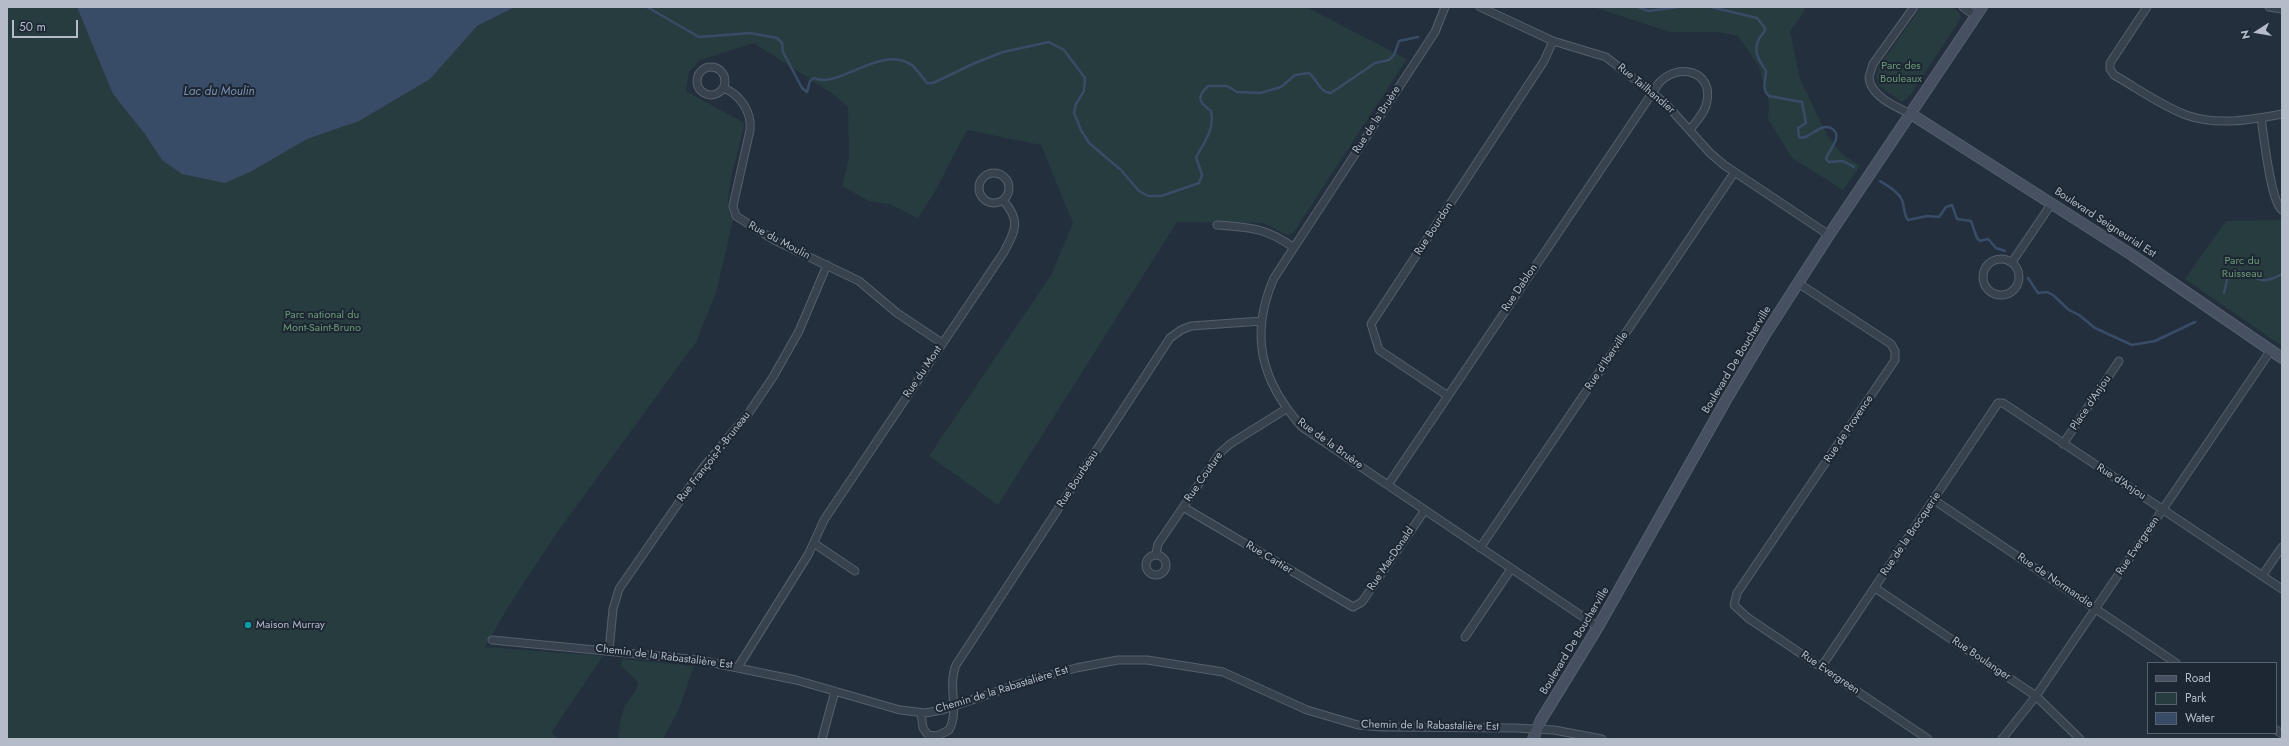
<!DOCTYPE html>
<meta charset="utf-8">
<style>
body{margin:0}
#map{position:relative;width:2289px;height:746px;overflow:hidden;background:#242f3e;font-family:Jost,sans-serif}
canvas{display:block}
.frame{position:absolute;inset:0;border:8px solid #b4bcc9;pointer-events:none}
.legend{position:absolute;left:2147px;top:662px;width:130px;height:72px;box-sizing:border-box;background:#1d2633;border:1px solid #59626f;margin:0;padding:5px 7px;list-style:none;font-size:12px;color:#b4bcc9}
.legend li{display:flex;align-items:center;gap:8px;height:20px}
.legend b{width:20px;border:1px solid #59626f}
.north{position:absolute;left:2237px;top:12px;width:40px;height:40px;-webkit-text-stroke:3px #1d2633;paint-order:stroke;rotate:258deg;font-size:11px;font-weight:700;line-height:16px;text-align:center;color:#b4bcc9}
.north::after{content:'';display:block;margin:auto;width:14px;height:18px;background:#b4bcc9;clip-path:polygon(50% 0,100% 100%,50% 72%,0 100%)}
.scale{position:absolute;left:12px;top:20px;width:66px;height:18px;box-sizing:border-box;border:2px solid #b4bcc9;border-top:0;padding-left:5px;font-size:12px;line-height:14px;white-space:nowrap;color:#b4bcc9;-webkit-text-stroke:3px #1d2633;paint-order:stroke}
</style>
<div id="map">
<canvas width="2289" height="746"></canvas>
<div class="frame"></div>
<ul class="legend">
<li><b style="height:5px;background:#465061"></b>Road</li>
<li><b style="height:11px;background:#263c3f"></b>Park</li>
<li><b style="height:11px;background:#394c67"></b>Water</li>
</ul>
<div class="north">N</div>
<div class="scale">50 m</div>
</div>
<script>
const c = document.querySelector('canvas').getContext('2d');
c.lineJoin = 'round';
function fill(path, color) { c.fillStyle = color; c.fill(path, 'evenodd'); }
function trace(path, color, width, dash) { c.strokeStyle = color; c.lineWidth = width; c.lineCap = dash ? 'butt' : 'round'; c.setLineDash(dash || []); c.stroke(path); }
function label(font, color, halo, rows, align = 'center') {
  c.font = font + ' Jost,sans-serif'; c.lineWidth = 4; c.setLineDash([]); c.textBaseline = 'middle'; c.strokeStyle = halo; c.fillStyle = color; for (const [text, x, y, turn = 0] of rows) {
    c.save(); c.translate(x, y); c.rotate((+turn || 0) * Math.PI / 180); c.textAlign = isNaN(turn) ? turn : align; if (halo) c.strokeText(text, 0, 0); c.fillText(text, 0, 0); c.restore();
  }
}
fill(new Path2D(`
 M7,7H1306L1407,59L1293,233L1287,235L1263,223L1177,222L998,505L929,456L1051,275L1073,223L1041,145L967,130L934,193L918,218L889,204L869,201L842,186L849,157L848,107L833,94L754,43L700,60L689,72L686,91L744,123C741,150 719,198 733,220L716,293L696,342L556,534L508,607L485,647L603,656L551,733L560,739H7Z
 M1593,7H1805L1804,12L1790,31L1800,79L1827,135L1842,154L1860,166L1843,190L1792,158L1768,119L1769,102L1759,66L1738,36L1718,32H1670Z
 M1921,7H1952L1959,12L1961,18L1911,94L1902,102L1879,86L1876,77L1880,65Z
 M2282,220V346L2185,279L2226,221Z
 M622,659L694,666L679,709L663,739H617C621,729 619,720 623,711C627,700 637,693 638,682L621,666Z`), '#263c3f');
fill(new Path2D(`
 M77,7H515L477,26L430,79L359,121L307,139L250,172L225,183L182,174L162,160L145,134L113,94Z`), '#394c67');
trace(new Path2D(`
 M647,7L699,37L750,33L777,38L782,43L783,52L802,88L807,92L810,81L814,78C838,90 883,42 913,66C918,71 923,78 927,83H933L975,63L1003,52L1049,42L1064,50L1085,78L1084,91L1076,104L1074,113L1081,130L1089,143L1121,170L1139,191L1148,196H1161L1199,183L1202,175L1196,157C1204,143 1215,129 1211,111C1200,103 1195,98 1208,86H1227L1237,92L1260,93L1281,87L1295,75L1309,73C1317,79 1320,93 1331,93L1375,63L1389,60L1394,55L1399,41L1418,37
 M1522,7H1523
 M1638,7L1648,11L1678,7
 M1711,7L1757,18L1765,28C1765,34 1761,34 1759,39C1752,52 1760,61 1766,71C1766,80 1761,89 1769,96L1802,102L1806,123L1798,128L1799,137C1807,142 1820,122 1831,128C1845,136 1828,150 1826,159L1829,162L1843,161L1854,167
 M1880,181C1888,186 1896,190 1901,198C1905,205 1903,214 1908,220L1927,216L1939,217L1946,207L1952,205L1957,219L1971,221L1977,238L1980,241L1988,239L1996,248L2005,251
 M2028,278L2038,293L2047,292L2053,295L2069,310L2079,315L2095,328L2132,345L2155,341L2195,322
 M2224,293L2228,276L2233,271C2257,268 2252,291 2282,274`), '#394c67', 2.5);
const street = new Path2D(`
 M1445,7L1435,32L1274,278C1249,335 1261,381 1302,427L1598,627
 M1480,7L1553,41L1606,57L1665,103L1710,153L1724,165L1829,235
 M1963,7L1976,16
 M2147,7L2110,63V69L2114,75C2137,88 2160,105 2186,115C2217,126 2250,120 2282,114
 M2269,7L2282,9
 M697 81a14 14 0 1 1 28 0a14 14 0 1 1-28 0Z
 M723,88C740,94 752,112 750,130L733,206L736,216L774,240L859,281L897,313L942,343
 M1911,114C1896,107 1870,96 1869,77L1873,64L1914,7
 M2261,118C2264,136 2270,200 2282,210
 M979 188a15 15 0 1 1 30 0a15 15 0 1 1-30 0Z
 M1217,225C1251,228 1264,227 1293,247
 M1983 277a18 18 0 1 1 36 0a18 18 0 1 1-36 0Z
 M2012,262L2052,203
 M1798,283L1891,344L1895,351V360L1737,593L1734,605L1748,618L1928,739
 M1448,396L1379,350L1371,324L1544,61L1553,41
 M2063,444L2119,361
 M1388,485L1659,83C1678,62 1713,71 1707,101C1706,112 1696,121 1690,130
 M1934,500L2176,663
 M1183,507L1353,607L1362,602L1425,510
 M815,544L855,571
 M1480,548L1734,173
 M1156,554L1158,544L1220,453L1230,444L1286,409
 M1146 565a10 10 0 1 1 20 0a10 10 0 1 1-20 0Z
 M2262,576L2282,547
 M1875,588L2036,696L2080,739
 M1465,637L1511,569
 M492,640L699,660L796,680L900,710L925,713L942,710L1028,681L1076,668L1118,660H1147L1223,672L1307,710L1358,725L1382,727L1515,728L1554,730L1602,739
 M609,650L613,609L619,589L702,469L748,414L773,377L799,331L827,265
 M1822,666L1998,403H2003L2282,589
 M738,667L808,555L824,520L1004,252C1016,229 1021,221 1003,200
 M921,713L923,728L928,735L937,736L949,730C960,710 947,686 956,665L1170,338L1181,330L1191,326L1262,321
 M2276,730L2282,734
 M822,739L835,691
 M2002,739L2036,696L2271,350`);
const secondary = new Path2D(`
 M1911,114L2132,255L2282,358
 M1533,739L1541,720L1598,627L1726,400L1766,333L1829,235L1982,7`);
trace(street, '#565f6c', 9);
trace(secondary, '#565f6c', 12);
trace(street, '#38414e', 7);
trace(secondary, '#465061', 10);
for (const [x, y, r, color] of [
 [248,625,4,"#0f9aa8"]
]) { const dot = new Path2D(); dot.arc(x, y, r, 0, 2 * Math.PI); c.fillStyle = color; c.fill(dot); trace(dot, '#1d2633', 1.5); }
label('11px', '#6b9a76', '#1d2633', [
 ["Parc des",1901,66],
 ["Bouleaux",1901,79],
 ["Parc du",2242,261],
 ["Ruisseau",2242,274],
 ["Parc national du",322,315],
 ["Mont-Saint-Bruno",322,328]
]);
label('11px', '#b4bcc9', '#1d2633', [
 ["Rue Tailhandier",1646,89,40],
 ["Rue de la Bruère",1377,120,-57],
 ["Boulevard Seigneurial Est",2105,223,33],
 ["Rue Bourdon",1434,229,-57],
 ["Rue du Moulin",779,241,28],
 ["Rue Dablon",1520,288,-56],
 ["Boulevard De Boucherville",1737,360,-59],
 ["Rue d'Iberville",1607,361,-56],
 ["Rue du Mont",923,372,-56],
 ["Place d'Anjou",2091,403,-56],
 ["Rue de Provence",1849,429,-56],
 ["Rue de la Bruère",1330,444,36],
 ["Rue François-P.-Bruneau",714,457,-52],
 ["Rue Couture",1204,477,-55],
 ["Rue Bourbeau",1078,479,-57],
 ["Rue d'Anjou",2121,482,33],
 ["Rue de la Brocquerie",1911,534,-56],
 ["Rue Evergreen",2138,546,-56],
 ["Rue Cartier",1269,558,31],
 ["Rue MacDonald",1391,559,-56],
 ["Rue de Normandie",2055,581,34],
 ["Boulevard De Boucherville",1575,641,-59],
 ["Chemin de la Rabastalière Est",664,657,7],
 ["Rue Boulanger",1981,659,34],
 ["Rue Evergreen",1830,673,34],
 ["Chemin de la Rabastalière Est",1002,690,-17],
 ["Chemin de la Rabastalière Est",1430,726,1]
]);
label('11px', '#b4bcc9', '#1d2633', [
 ["Maison Murray",256,625]
], 'left');
label('italic 12px', '#7c92b1', '#1d2633', [
 ["Lac du Moulin",219,92]
]);
</script>
